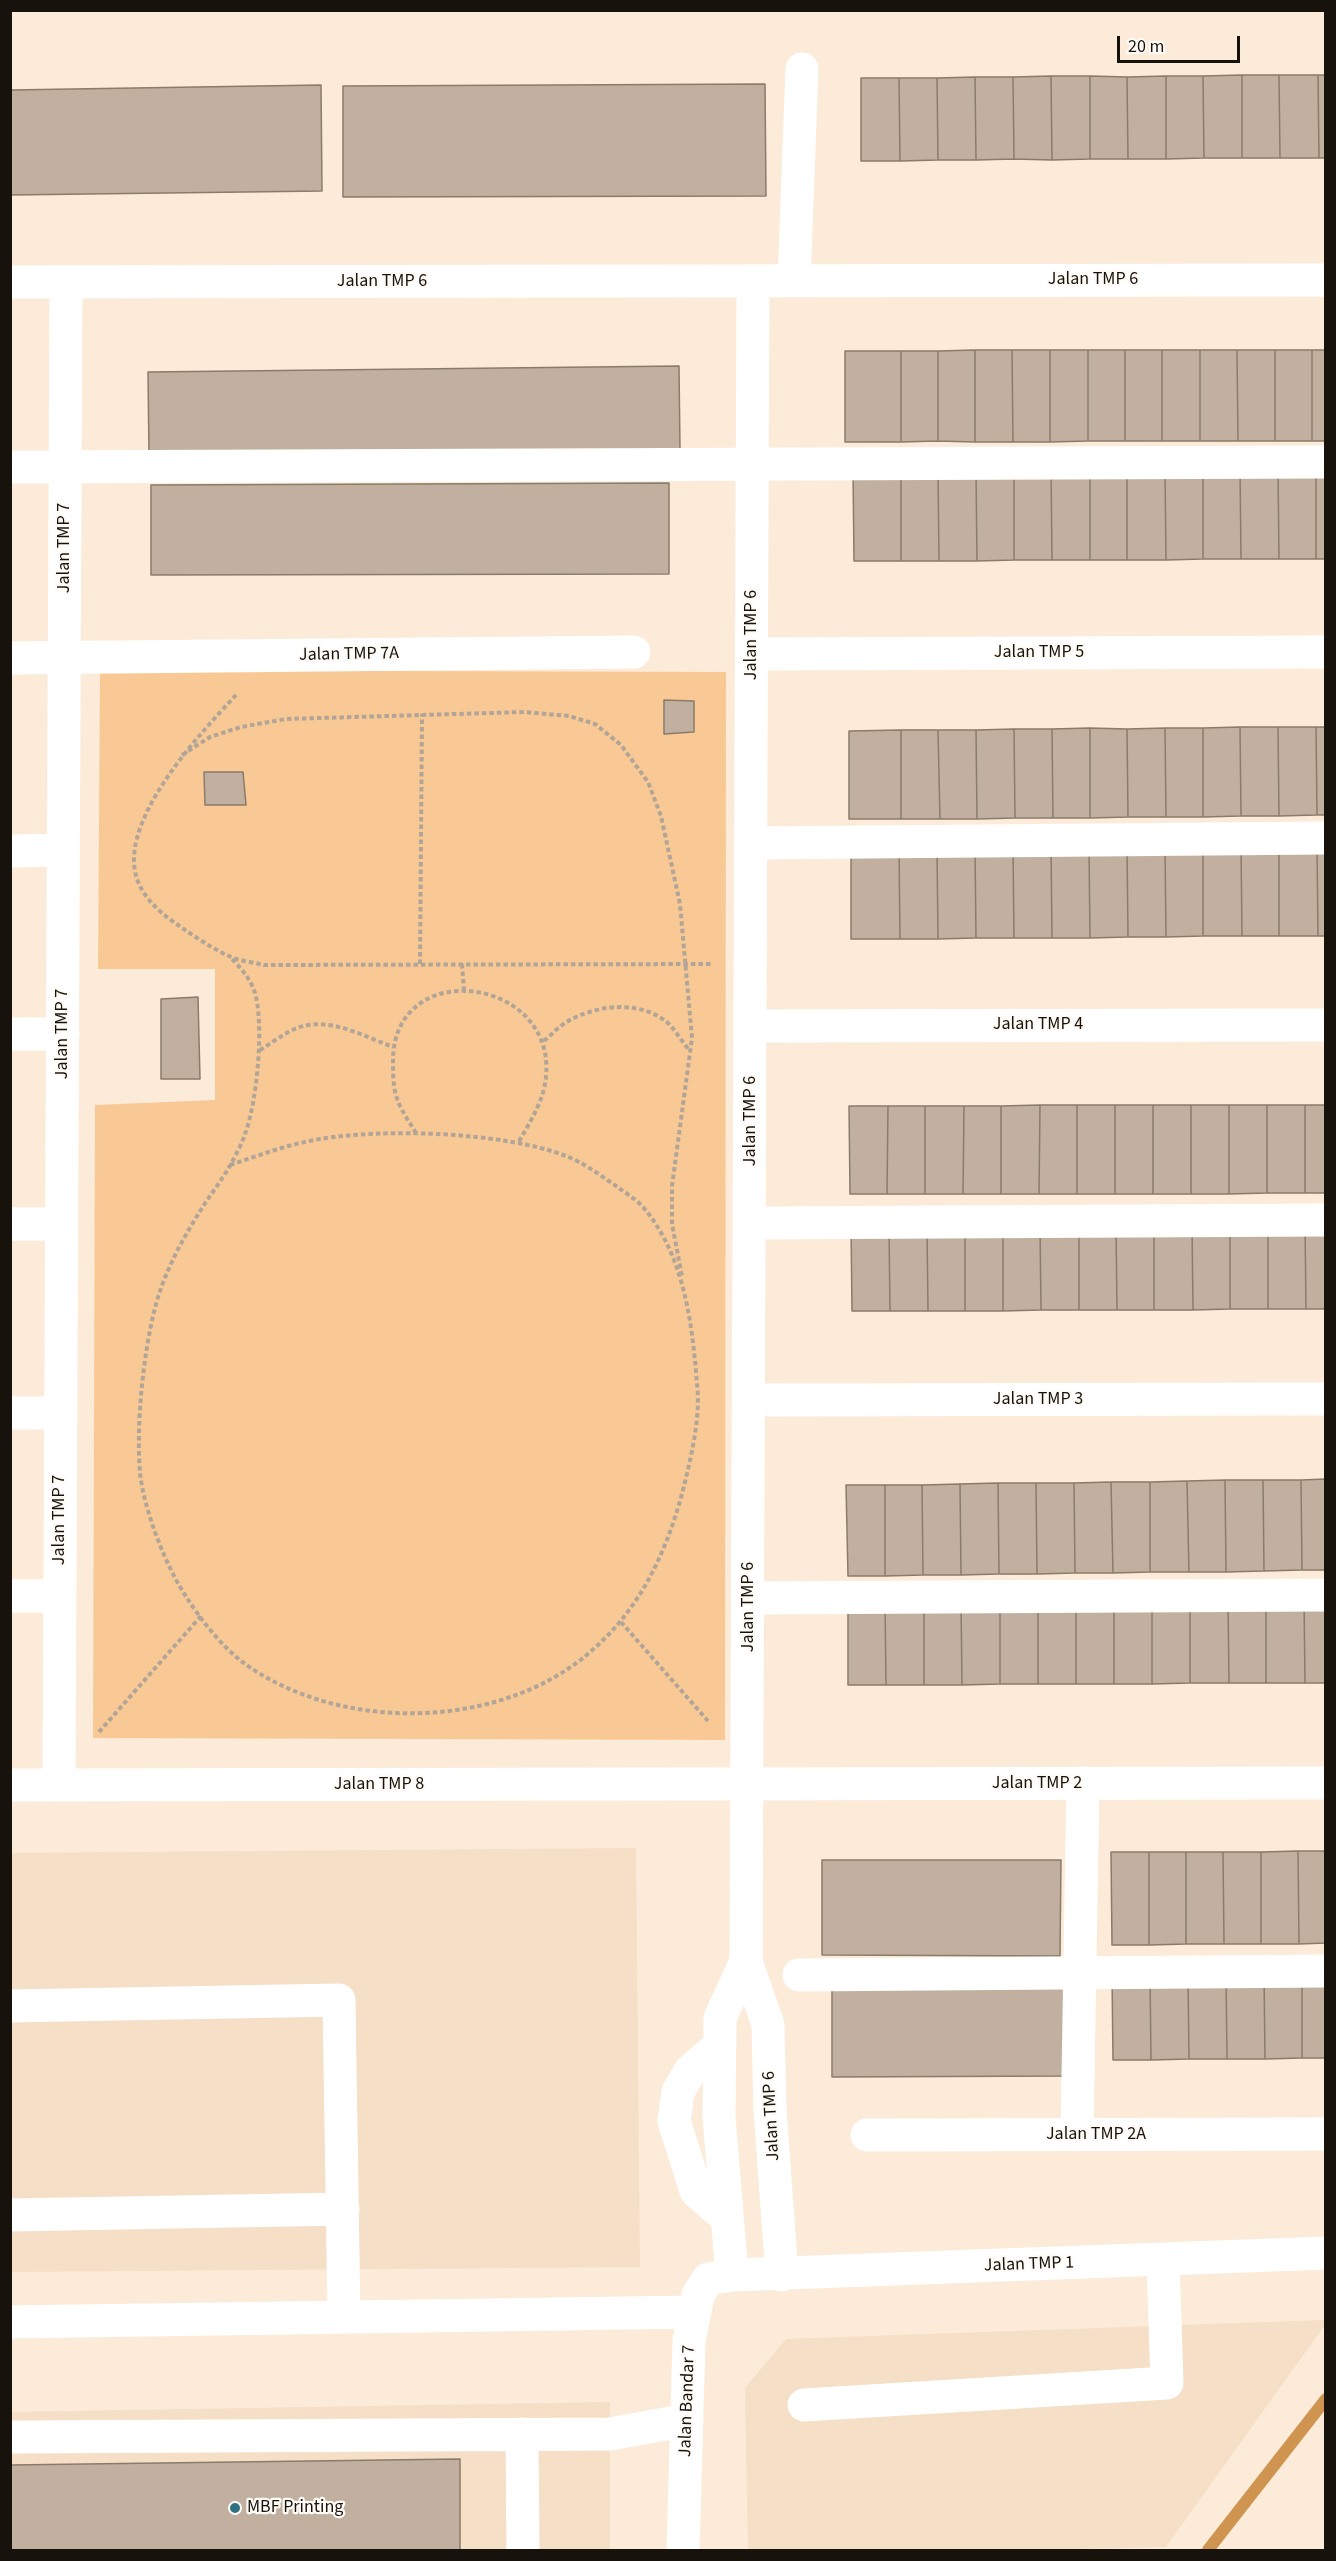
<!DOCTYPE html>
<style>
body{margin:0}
#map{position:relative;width:1336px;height:2561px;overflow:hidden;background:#fcebd9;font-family:"Source Sans 3",sans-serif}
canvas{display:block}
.frame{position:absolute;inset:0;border:12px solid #17120b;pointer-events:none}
.scale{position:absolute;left:1117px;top:36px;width:123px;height:27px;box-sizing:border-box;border:3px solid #17120b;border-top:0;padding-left:8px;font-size:18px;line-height:21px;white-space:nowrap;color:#17120b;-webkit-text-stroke:4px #fefbf7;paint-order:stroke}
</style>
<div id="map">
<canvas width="1336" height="2561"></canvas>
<div class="frame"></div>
<div class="scale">20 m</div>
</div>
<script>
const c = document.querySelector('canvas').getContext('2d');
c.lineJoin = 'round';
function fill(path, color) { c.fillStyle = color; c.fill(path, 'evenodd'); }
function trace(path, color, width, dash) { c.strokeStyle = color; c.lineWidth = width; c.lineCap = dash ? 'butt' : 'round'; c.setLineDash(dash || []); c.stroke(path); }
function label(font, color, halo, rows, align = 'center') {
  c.font = font + ' "Source Sans 3",sans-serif'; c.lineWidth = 4.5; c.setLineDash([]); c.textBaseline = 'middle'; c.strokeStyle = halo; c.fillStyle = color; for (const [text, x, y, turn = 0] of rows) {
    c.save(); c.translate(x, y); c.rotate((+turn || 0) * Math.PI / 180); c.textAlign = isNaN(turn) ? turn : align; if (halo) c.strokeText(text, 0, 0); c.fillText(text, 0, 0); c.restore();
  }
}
fill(new Path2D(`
 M636,1848L640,2267L11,2272L10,1853Z
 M1325,2320V2325L1166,2547L1038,2550H748L745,2388L786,2339Z
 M610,2402V2550H11L10,2412Z`), '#f5dfc7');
fill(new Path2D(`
 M100,670L726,672L725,1740L93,1738L95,1105L215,1100V969H98Z`), '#f9c995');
trace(new Path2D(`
 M1208,2550L1326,2399`), '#cf9450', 12);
const building = new Path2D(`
 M1242,75H1279L1280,158H1242Z
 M1242,75V158H1204L1203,76Z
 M1279,75H1318L1319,158H1280Z
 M1318,75H1326V158H1319Z
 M1051,76H1090V159L1052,160Z
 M1051,76L1052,160L1014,159L1013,77Z
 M1090,76L1127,77L1128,159H1090Z
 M1166,76H1203L1204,158L1166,159Z
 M1166,76V159H1128L1127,77Z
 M975,77H1013L1014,159L976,160Z
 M975,77L976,160H938L937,78Z
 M861,78H899L900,161H861Z
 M899,78H937L938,160L900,161Z
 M765,84L766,196L343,197V86Z
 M321,85L322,191L10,195V90Z
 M975,350H1012L1013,442H975Z
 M975,350V442L938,441V351Z
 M1012,350H1050V442H1013Z
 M1050,350H1088V441L1050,442Z
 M1088,350H1125V441H1088Z
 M1125,350H1162V441H1125Z
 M1162,350H1200V441H1162Z
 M1200,350H1237L1238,441H1200Z
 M1237,350H1275V441H1238Z
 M1275,350H1312V441H1275Z
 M1312,350H1326V441H1312Z
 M845,351H901V442H845Z
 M901,351H938V441L901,442Z
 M679,366L680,449L149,455L148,372Z
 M1240,469H1278L1279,559H1241Z
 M1240,469L1241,559H1203V470Z
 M1278,469H1316V559H1279Z
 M1316,469H1326V559H1316Z
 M1051,470H1090V560H1052Z
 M1051,470L1052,560H1014V471Z
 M1090,470H1127V560H1090Z
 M1127,470H1165L1166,560H1127Z
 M1165,470H1203V559L1166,560Z
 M853,471H901V561H854Z
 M901,471H938L939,561H901Z
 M938,471H976L977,561H939Z
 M976,471H1014V560L977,561Z
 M669,483V574L151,575V485Z
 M664,700L694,701V732L664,734Z
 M1240,727H1278L1279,816H1241Z
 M1240,727L1241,816L1203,817V728Z
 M1278,727H1316L1317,815L1279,816Z
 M1316,727H1326V815H1317Z
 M1090,728L1127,729L1128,817L1090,818Z
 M1090,728V818H1053L1052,729Z
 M1165,728H1203V817H1166Z
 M1165,728L1166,817H1128L1127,729Z
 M1014,729H1052L1053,818H1015Z
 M1014,729L1015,818L977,819L976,730Z
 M901,730V819H849V731Z
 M901,730H938L940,819H901Z
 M938,730H976L977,819H940Z
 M204,772H243L246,805H205Z
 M1317,846H1326V936H1318Z
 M1317,846L1318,936H1279V847Z
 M1127,847H1165L1166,937H1128Z
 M1127,847L1128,937L1090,938L1089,848Z
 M1165,847H1203V936L1166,937Z
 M1203,847H1241L1242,936H1203Z
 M1241,847H1279V936H1242Z
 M975,848H1013L1014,938H976Z
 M975,848L976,938L938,939L937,849Z
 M1013,848H1051L1052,938H1014Z
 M1051,848H1089L1090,938H1052Z
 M851,849H899L900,939H851Z
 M899,849H937L938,939H900Z
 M198,997L200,1079H161V999Z
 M1040,1105H1077V1194H1039Z
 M1040,1105L1039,1194H1001V1106Z
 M1077,1105H1115V1194H1077Z
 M1115,1105H1153V1194H1115Z
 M1153,1105H1191V1194H1153Z
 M1191,1105H1229V1194H1191Z
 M1229,1105H1267V1193L1229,1194Z
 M1267,1105H1305V1193H1267Z
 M1305,1105H1326V1193H1305Z
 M849,1106H888L887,1194H850Z
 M888,1106H925V1194H887Z
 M925,1106H964L963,1194H925Z
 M964,1106H1001V1194H963Z
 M1230,1225H1268V1309H1230Z
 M1230,1225V1309L1193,1310L1192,1226Z
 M1268,1225H1305L1306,1309H1268Z
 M1305,1225H1326V1309H1306Z
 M1040,1226H1079V1310H1041Z
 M1040,1226L1041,1310L1003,1311V1227Z
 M1079,1226H1116L1117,1310H1079Z
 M1116,1226H1154V1310H1117Z
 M1154,1226H1192L1193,1310H1154Z
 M851,1227H889L890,1311H852Z
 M889,1227L927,1228L928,1311H890Z
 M965,1227H1003V1311H965Z
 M965,1227V1311H928L927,1228Z
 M1326,1479V1570H1302L1301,1480Z
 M1225,1480H1263L1264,1571L1226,1572Z
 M1225,1480L1226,1572H1189L1187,1481Z
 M1263,1480H1301L1302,1570L1264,1571Z
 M1187,1481L1189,1572H1150V1482Z
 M1111,1482H1150V1572L1113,1573Z
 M1111,1482L1113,1573H1075L1074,1483Z
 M998,1483H1036L1037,1574H999Z
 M998,1483L999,1574L961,1575L960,1484Z
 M1036,1483H1074L1075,1573L1037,1574Z
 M960,1484L961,1575H923L922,1485Z
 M846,1485H885V1576H848Z
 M885,1485H922L923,1575L885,1576Z
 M1266,1599H1304L1305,1683H1266Z
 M1266,1599V1683H1229L1228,1600Z
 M1304,1599L1326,1600V1683H1305Z
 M1152,1600H1190V1683L1152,1684Z
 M1152,1600V1684H1114V1601Z
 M1190,1600H1228L1229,1683H1190Z
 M1000,1601H1038V1684H1000Z
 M1000,1601V1684L962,1685L961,1602Z
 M1038,1601H1076V1684H1038Z
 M1076,1601H1114V1684H1076Z
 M848,1602H885L886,1685H848Z
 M885,1602H924V1685H886Z
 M924,1602H961L962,1685H924Z
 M1298,1851H1326V1943L1299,1944Z
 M1298,1851L1299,1944H1261V1852Z
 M1111,1852H1149V1945H1112Z
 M1149,1852H1186V1944L1149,1945Z
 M1186,1852H1223L1224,1944H1186Z
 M1223,1852H1261V1944H1224Z
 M822,1860H1061L1060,1956L822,1955Z
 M1264,1974H1302V2058L1265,2059Z
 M1264,1974L1265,2059H1227L1226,1975Z
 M1302,1974H1326V2058H1302Z
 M1150,1975L1151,2060H1113L1112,1976Z
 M1150,1975L1188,1976L1189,2059L1151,2060Z
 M1226,1975L1227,2059H1189L1188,1976Z
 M1067,1981V2076L832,2077V1982Z
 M460,2459V2550H10V2465Z`);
fill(building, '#c1b09f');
trace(building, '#8a7b6b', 1.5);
trace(new Path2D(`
 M236,695C200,734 110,828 140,886C148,902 163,915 178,925C194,936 211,948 229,956C239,961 253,962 264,965L712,964
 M182,755L210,737L241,727L286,719L524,712L569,716L595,724L621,745L648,782L661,816L680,904L692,1038L672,1186V1224L682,1276
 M420,964L422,714
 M462,964L464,990
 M544,1041C551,1035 557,1028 565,1023C595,1004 643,999 670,1025C677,1033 683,1043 690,1051
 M260,1050C272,1043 284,1033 297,1028C329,1016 363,1036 393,1047
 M416,1133C410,1123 402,1112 398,1101C393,1090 393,1073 393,1061C393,951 569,978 544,1089C539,1108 528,1126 518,1143
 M230,1165C260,1155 289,1144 320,1139C385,1128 504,1132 566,1156C584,1163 603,1177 619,1188C627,1194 637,1200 643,1207C684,1255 692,1322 697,1383C700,1410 695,1438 689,1465C673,1537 647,1604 589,1653C498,1731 337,1733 241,1661C221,1645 201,1620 187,1598C166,1567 144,1510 140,1473C136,1425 143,1355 155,1308C164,1272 184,1236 204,1205C213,1191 224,1177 232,1162C237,1153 242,1143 245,1134C257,1103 265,1021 254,990C249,977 240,967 230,957
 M621,1622L708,1721
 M99,1732L201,1616`), '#b2a597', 4, [4.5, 3]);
trace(new Path2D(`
 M753,281L746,1961L768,2025L770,2110L782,2275
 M794,281L802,69
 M10,282L1326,280
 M10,467L1326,462
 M752,654L1326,652
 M10,658L634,652
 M752,843L1326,838
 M10,851L63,850
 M751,1026L1326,1025
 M10,1034H63
 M750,1223L1326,1220
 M10,1224H62
 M750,1400L1326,1399
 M10,1413H61
 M10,1596H60
 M749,1598L1326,1595
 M10,1785L1326,1783
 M59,1785L66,282
 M799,1975L1326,1971
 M10,2006L339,2000L344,2317
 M720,2045L690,2071L678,2092L674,2121L696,2191L727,2218
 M867,2135L1326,2134
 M1077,2135L1083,1783
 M10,2215L343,2209
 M732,2275L719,2117L720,2018L746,1961
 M10,2322L694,2312
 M804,2405L1167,2383L1163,2260
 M522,2434L523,2550
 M10,2437L610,2434L687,2420
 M683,2550L689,2341L698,2295L708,2279L732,2275L1326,2253`), '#fff', 33);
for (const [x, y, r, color] of [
 [235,2508,6,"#2e7082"]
]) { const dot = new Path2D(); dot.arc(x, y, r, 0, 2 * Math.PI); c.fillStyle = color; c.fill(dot); trace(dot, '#fefbf7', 2); }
label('18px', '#17120b', '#fefbf7', [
 ["Jalan TMP 6",1093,280],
 ["Jalan TMP 6",382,282],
 ["Jalan TMP 7",65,548,-90],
 ["Jalan TMP 6",752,635,-90],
 ["Jalan TMP 5",1039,653],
 ["Jalan TMP 7A",349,655,-1],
 ["Jalan TMP 4",1038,1025],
 ["Jalan TMP 7",63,1034,-90],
 ["Jalan TMP 6",751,1121,-90],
 ["Jalan TMP 3",1038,1400],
 ["Jalan TMP 7",60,1520,-90],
 ["Jalan TMP 6",749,1607,-90],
 ["Jalan TMP 2",1037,1784],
 ["Jalan TMP 8",379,1785],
 ["Jalan TMP 6",772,2116,-93],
 ["Jalan TMP 2A",1096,2135],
 ["Jalan TMP 1",1029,2265,-2],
 ["Jalan Bandar 7",688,2401,-88]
]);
label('18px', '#17120b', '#fefbf7', [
 ["MBF Printing",247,2508]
], 'left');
</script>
